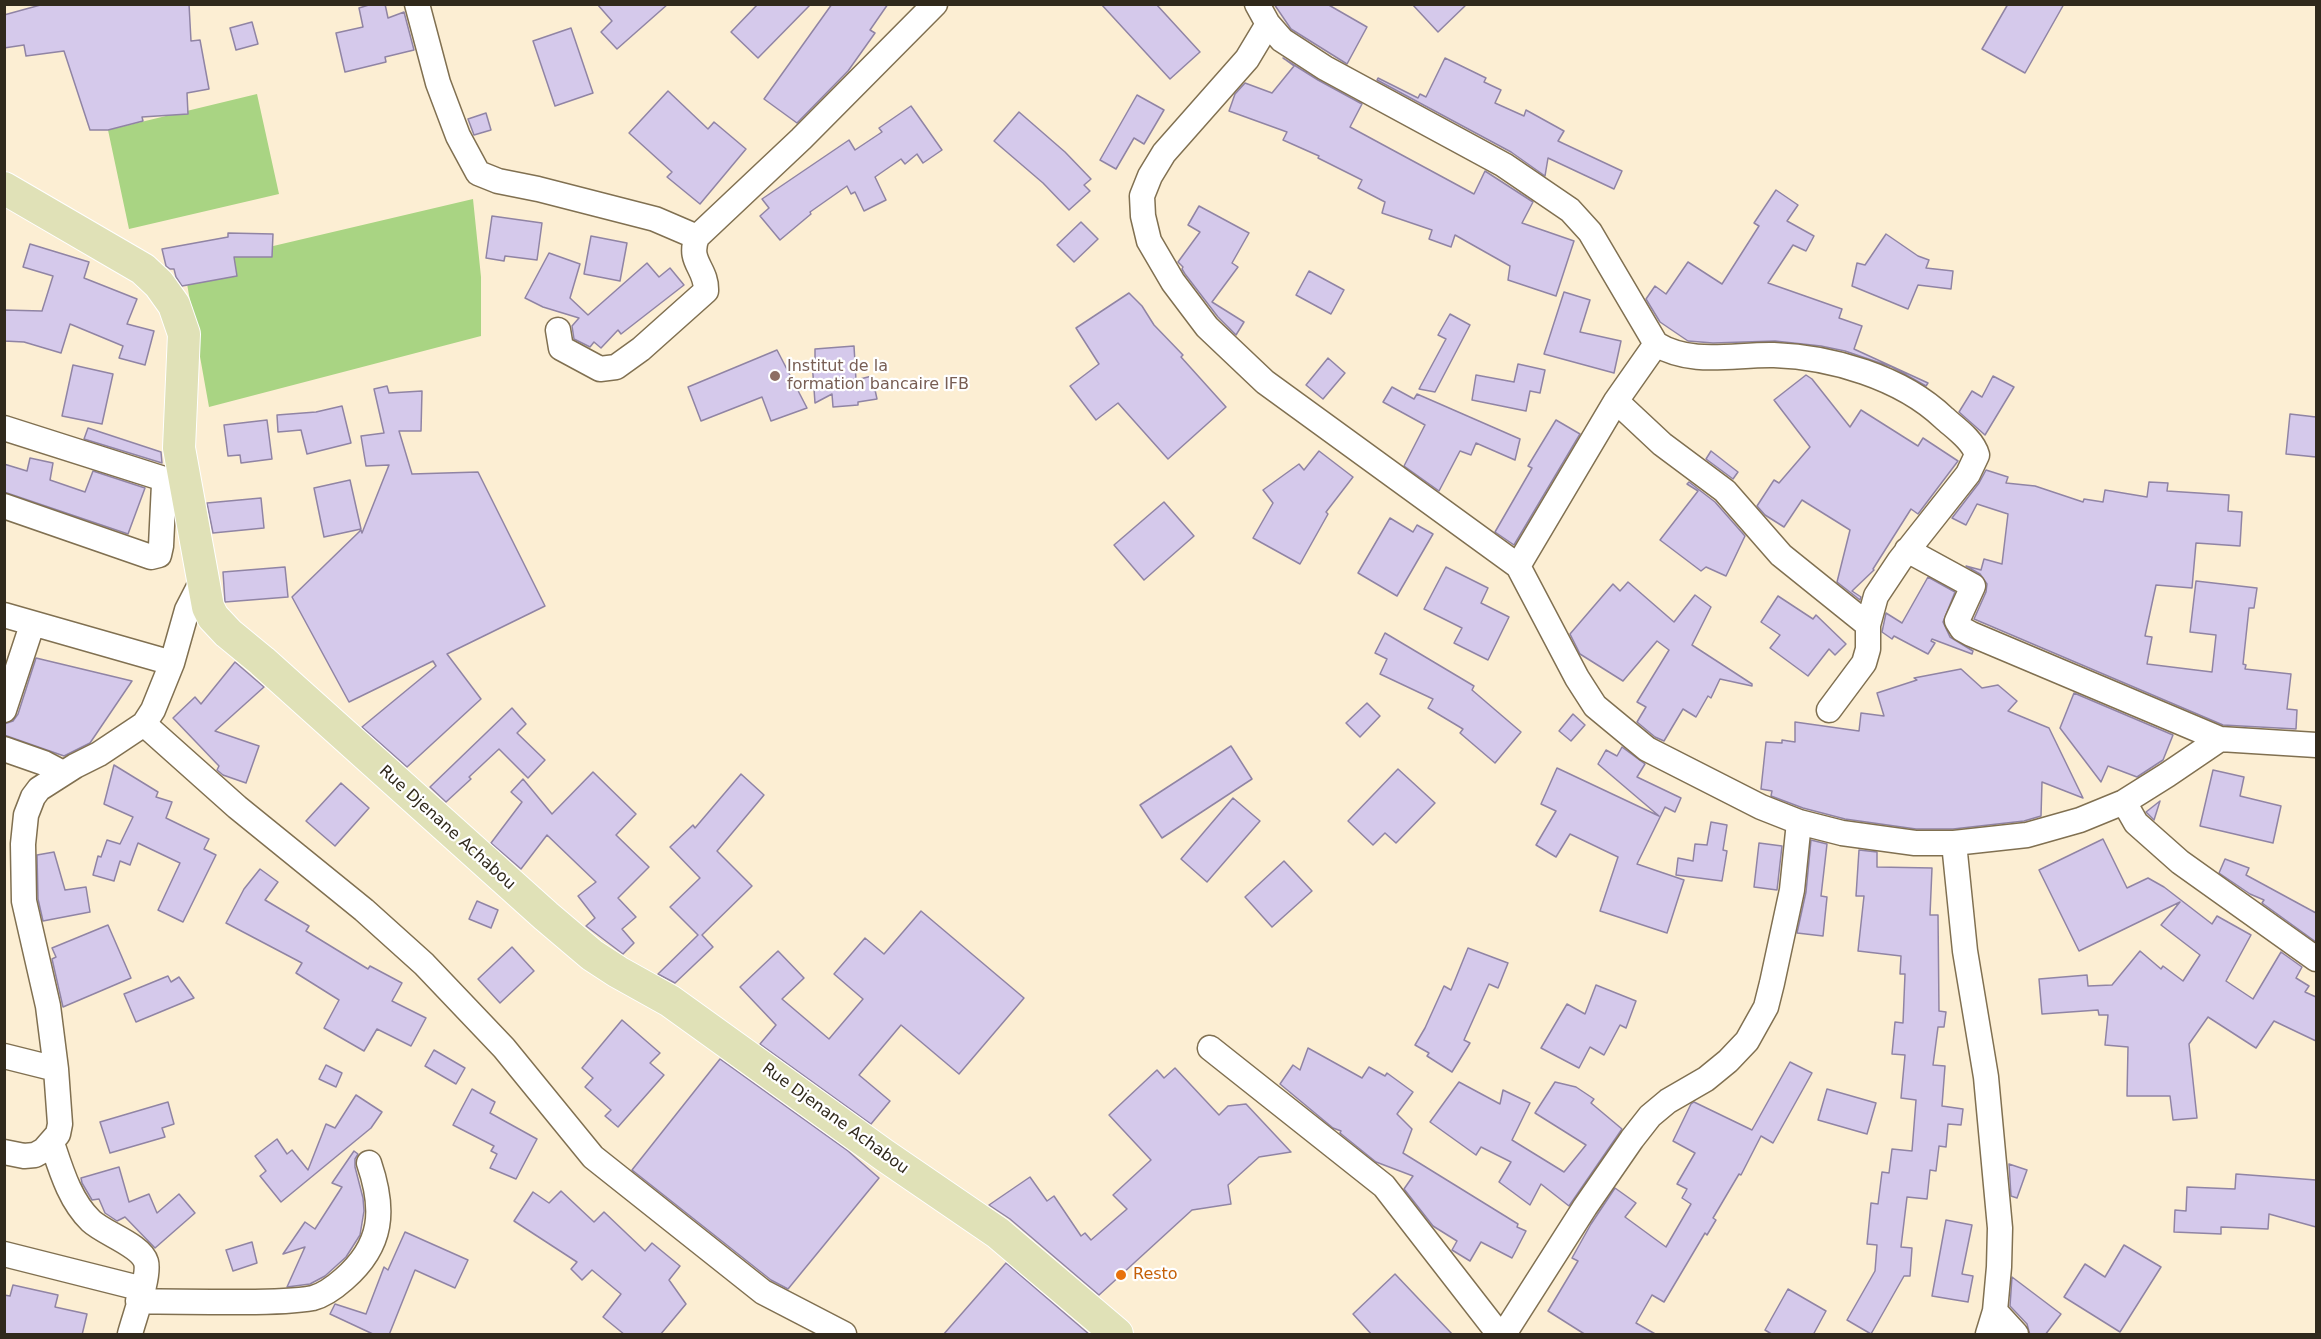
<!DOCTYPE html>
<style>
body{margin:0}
#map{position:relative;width:2321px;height:1339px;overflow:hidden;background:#fceed3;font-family:"DejaVu Sans",sans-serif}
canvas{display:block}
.frame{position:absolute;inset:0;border:6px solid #30291c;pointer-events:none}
</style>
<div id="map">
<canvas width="2321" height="1339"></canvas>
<div class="frame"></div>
</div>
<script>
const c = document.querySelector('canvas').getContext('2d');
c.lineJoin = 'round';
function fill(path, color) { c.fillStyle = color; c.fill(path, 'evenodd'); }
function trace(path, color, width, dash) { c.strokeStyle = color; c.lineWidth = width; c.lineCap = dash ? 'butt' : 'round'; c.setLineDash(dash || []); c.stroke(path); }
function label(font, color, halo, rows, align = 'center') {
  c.font = font + ' "DejaVu Sans",sans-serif'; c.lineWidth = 4.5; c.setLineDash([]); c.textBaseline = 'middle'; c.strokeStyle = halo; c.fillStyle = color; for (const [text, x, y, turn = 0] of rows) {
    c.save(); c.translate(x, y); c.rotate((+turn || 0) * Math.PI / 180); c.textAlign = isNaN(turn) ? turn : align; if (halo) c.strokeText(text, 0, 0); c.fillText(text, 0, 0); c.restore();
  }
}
fill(new Path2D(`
 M257,94L279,194L129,229L108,130Z
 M473,199L481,277V336L209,407L184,267Z`), '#a9d483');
const building = new Path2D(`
 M44,4H189L191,41L200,40L209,89L187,93L188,114L142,117L143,121L108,130H90L64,51L26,56L24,45L4,48V15Z
 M372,4H385L388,18L404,12L414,50L385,57L386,62L345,72L336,33L363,27L359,8Z
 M597,4H668L617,49L601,32L612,21Z
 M758,4H811L758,58L731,32Z
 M832,4H888L870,30L875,33L848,71L797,123L764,99Z
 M1101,4H1156L1200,52L1170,79Z
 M1274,4H1327L1367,27L1347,64L1291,29Z
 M1412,4H1467L1438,32Z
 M2008,4H2064L2025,73L1982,49Z
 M252,22L258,44L236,50L230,28Z
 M571,28L593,93L555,106L533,41Z
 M1283,58L1318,80L1362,104L1350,127L1474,194L1485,171L1533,202L1522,223L1574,241L1556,296L1508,280L1510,266L1455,235L1451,247L1429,239L1432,230L1382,213L1385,202L1358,188L1362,180L1318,158L1319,156L1283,140L1287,132L1229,111L1235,94L1245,83L1272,93L1294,66Z
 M1445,58L1486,78L1484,82L1501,90L1495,103L1524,116L1526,110L1564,131L1558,141L1622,171L1614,189L1548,158L1545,176L1511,152L1377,80L1378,78L1418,98L1420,94L1426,97Z
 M668,91L708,129L714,122L746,149L700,204L667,177L672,172L629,133Z
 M1137,95L1164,110L1144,144L1134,138L1116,169L1100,160Z
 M911,106L942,150L923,163L917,154L905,164L901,159L875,177L886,200L864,211L855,192L851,194L847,186L810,212L811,214L780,240L760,216L769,208L762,199L849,140L855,150L882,132L879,128Z
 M1019,112L1065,152L1091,179L1084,185L1090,191L1069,210L1043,183L994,141Z
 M486,113L491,130L474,135L468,119Z
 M1776,190L1798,205L1787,221L1814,236L1806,251L1793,245L1768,283L1842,309L1839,318L1862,326L1854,349L1928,383L1926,386L1892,367L1845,351L1821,346L1775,341L1713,343L1688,341L1660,322L1646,299L1655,286L1666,294L1688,262L1722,284L1759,226L1754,223Z
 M1199,206L1249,233L1232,263L1238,267L1212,302L1244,322L1236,335L1218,317L1185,274L1182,269L1183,267L1178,262L1200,232L1188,225Z
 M492,216L542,223L537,260L505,256L504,261L486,258Z
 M1081,222L1098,239L1074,262L1057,245Z
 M228,233L273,234L272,257H234L237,276L182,286L176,277L174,269H170L166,266L162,249L228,237Z
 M1886,234L1918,256L1929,260L1926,268L1953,271L1951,289L1918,285L1908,309L1852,286L1857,263L1865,265Z
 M591,236L627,243L620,281L584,274Z
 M30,244L89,262L84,278L137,299L127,324L154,331L145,365L119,358L123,346L70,324L61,353L24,342L4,341V310L42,311L53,276L23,267Z
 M549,253L580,264L570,298L588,315L647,263L659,277L670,268L684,285L621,334L618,330L601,348L594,342L590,347L574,339L572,326L579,318L543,307L525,298Z
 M1309,271L1344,290L1331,314L1296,295Z
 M1564,292L1590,300L1580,332L1621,341L1614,373L1544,354Z
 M1129,293L1142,306L1154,325L1183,355L1181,357L1226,407L1168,459L1118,403L1096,420L1070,386L1099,364L1076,328Z
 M1450,314L1470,325L1435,392L1419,389L1446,339L1438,335Z
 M854,346L856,380L872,376L877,399L858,402V405L833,407L832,394L815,403L812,361H815V349Z
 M777,350L807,408L771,421L762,397L701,421L688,387Z
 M1328,358L1345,373L1323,399L1306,385Z
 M1518,364L1545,370L1540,393L1530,391L1526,411L1472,400L1476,375L1514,382Z
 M73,365L113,374L102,424L62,416Z
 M1806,375L1812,379L1850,427L1861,410L1918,446L1923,438L1958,461L1918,514L1911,509L1873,569L1874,570L1852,591L1861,597L1860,600L1837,582L1850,530L1802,500L1784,527L1765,515L1757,506L1774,480L1779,483L1810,447L1774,400Z
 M1993,376L2014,387L1985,435L1959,412L1972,391L1982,397Z
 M387,386L389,393L422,391L421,431H399L412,474L478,472L545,606L447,654L481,699L407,767L362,727L436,666L433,661L349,702L292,597L361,530L362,533L389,465L366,466L361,436L384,433L374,389Z
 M1392,387L1414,399L1417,394L1520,439L1515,460L1476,443L1471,455L1460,451L1439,491L1404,466L1425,425L1383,402Z
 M342,406L351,443L307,454L301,430L278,432L277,415L316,412Z
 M2290,414L2316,417V457L2286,454Z
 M267,420L272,459L241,463L240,455L228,456L224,425Z
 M1556,420L1580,434L1514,545L1495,532L1532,468L1528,466Z
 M88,428L161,452L162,463L84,439Z
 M1319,451L1353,477L1326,512L1328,514L1300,564L1253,538L1273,503L1263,490L1299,464L1304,470Z
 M1711,451L1738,472L1733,479L1706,459Z
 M30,458L53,463L50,480L85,492L93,471L145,488L128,534L4,492V464L27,471Z
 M1986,470L2008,477L2006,483L2035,486L2083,502L2084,499L2103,502L2105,490L2147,497L2149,482L2168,483L2167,491L2229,495L2228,511L2242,512L2240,546L2196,543L2192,588L2156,585L2145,636L2152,637L2147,664L2212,672L2216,635L2190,632L2196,581L2257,588L2254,608H2249L2243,664L2246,665L2245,669L2291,674L2287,709L2297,710L2296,729L2223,725L1974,619L1986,592L1987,584L1980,574L1966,566L1981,570L1984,559L2002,564L2008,514L1977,504L1966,525L1952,518L1979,483Z
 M350,480L361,529L324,537L314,488Z
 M1689,482L1715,502L1745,536L1726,576L1706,567L1701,571L1660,540L1698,491L1687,484Z
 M261,498L264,528L213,533L207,503Z
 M1164,502L1194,536L1144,580L1114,545Z
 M1390,518L1413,532L1417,525L1433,534L1397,596L1358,573Z
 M285,567L288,597L225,602L223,572Z
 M1446,567L1488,588L1481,603L1509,617L1488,660L1454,643L1462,628L1424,609Z
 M1928,577L1955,592L1943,622L1950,637L1973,651L1972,654L1932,639L1931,641L1935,643L1928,654L1894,636L1892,639L1882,632L1886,613L1902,623Z
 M1628,582L1674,622L1695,595L1711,607L1692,645L1752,684V686L1720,679L1711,698L1708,696L1696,717L1683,709L1664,741L1655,737L1637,722L1646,707L1637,702L1669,650L1657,641L1623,681L1580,654L1570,634L1613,584L1620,591Z
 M1778,596L1813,619L1816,615L1846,644L1835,655L1829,649L1808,676L1770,648L1780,635L1761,622Z
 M1385,633L1474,686L1472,690L1521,732L1495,763L1460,733L1463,729L1428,708L1433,699L1380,674L1387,659L1375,653Z
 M36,658L132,681L90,743L64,756L4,735V724L13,721L18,714Z
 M235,662L264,687L215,731L259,746L246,783L223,775L217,770L219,766L173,718L195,697L201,704Z
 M1961,669L1982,688L1998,685L2017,701L2008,711L2049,728L2083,798L2042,782L2041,816L2024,821L1953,829H1916L1845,819L1803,808L1771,796L1772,791L1761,789L1766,742L1782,743V740L1795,742V722L1859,731L1861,713L1884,716L1877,693L1917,680L1914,678Z
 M2074,693L2173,735L2163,760L2137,777L2108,766L2101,782L2060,728Z
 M1367,703L1380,716L1360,737L1346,723Z
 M512,708L526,724L517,733L545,760L528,778L499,749L469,777L471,779L446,802L430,787Z
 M1573,714L1585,725L1571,741L1559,731Z
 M1231,746L1252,779L1162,838L1140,805Z
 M1622,747L1645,764L1637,777L1681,798L1675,812L1665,807L1637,864L1684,880L1667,933L1600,911L1618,857L1570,834L1556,857L1536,845L1556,811L1541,804L1557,768L1659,816L1598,764L1606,750L1617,756Z
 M114,765L158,792L156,797L172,802L166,818L209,839L204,849L216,855L183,922L158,910L180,863L138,843L130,865L120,861L114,881L93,875L98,856L101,857L107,840L120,844L133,817L104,804Z
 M1398,769L1435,803L1396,843L1385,833L1373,845L1348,821Z
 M2213,770L2244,777L2240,796L2281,806L2273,843L2200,826Z
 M593,772L636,814L616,835L649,867L618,898L636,917L622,929L634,943L623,954L586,926L595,918L578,896L596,882L547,835L521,869L491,843L522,802L511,792L523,779L552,814Z
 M741,774L764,795L717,851L752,886L702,935L713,947L675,983L658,974L698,935L670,907L700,878L670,847L693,825L695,828Z
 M341,783L369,808L335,846L306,821Z
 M1233,798L1260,821L1207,882L1181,859Z
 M2160,801L2154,820L2146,812Z
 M1711,822L1727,825L1723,850L1727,851L1722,881L1676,875L1678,858L1693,861L1695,844L1707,845Z
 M2103,839L2127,888L2148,878L2164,887L2212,924L2217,916L2251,935L2226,981L2253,999L2281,952L2302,967L2296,978L2309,986L2305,992L2316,997V1041L2274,1021L2256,1048L2208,1017L2189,1044L2197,1118L2173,1120L2170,1096H2127L2128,1047L2105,1045L2108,1015H2099L2098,1010L2042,1014L2039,979L2087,975L2088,986L2112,985L2140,951L2161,969L2163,966L2183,981L2200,955L2161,925L2180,902L2079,951L2039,870Z
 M1811,840L1827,844L1821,896L1827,897L1823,936L1797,933L1806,892Z
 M1759,843L1782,846L1777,890L1754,887Z
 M1859,850L1877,852V867L1932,868L1930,915H1938L1939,1011L1946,1012L1944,1027H1938L1933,1065L1945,1066L1942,1106L1963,1109L1961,1125L1948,1124L1946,1147L1939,1146L1936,1171L1930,1170L1927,1199L1907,1197L1901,1247L1912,1248L1910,1276H1904L1871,1334L1847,1320L1875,1271L1877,1245L1867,1244L1871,1203L1878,1204L1882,1172L1889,1173L1892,1149L1912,1151L1916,1100L1901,1098L1905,1055L1892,1054L1895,1022L1903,1023L1905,974H1900L1901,956L1858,951L1864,896H1856Z
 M54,852L65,890L86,887L90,912L43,921L38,899L37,855Z
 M2225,859L2249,868L2246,875L2316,913V942L2262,903L2264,900L2250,894L2219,873Z
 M1284,861L1312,891L1272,927L1245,897Z
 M260,869L278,882L265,900L309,926L306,931L368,969L370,966L402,983L392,1001L426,1018L411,1046L377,1029L364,1051L324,1028L339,1000L296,973L302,963L226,923L244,889Z
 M477,901L498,910L491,928L469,919Z
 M921,911L1024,998L959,1074L901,1025L859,1075L890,1101L871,1124L760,1044L776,1025L740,987L778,951L804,978L782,999L829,1039L863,999L834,974L865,938L884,954Z
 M108,925L131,978L63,1007L52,959L56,957L52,948Z
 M512,947L534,971L500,1003L478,979Z
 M1468,948L1508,963L1498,988L1489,984L1464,1040L1470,1043L1452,1072L1427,1056L1429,1053L1415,1045L1425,1028L1444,986L1451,990Z
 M168,976L171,982L179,977L194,998L136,1022L124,994Z
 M1596,985L1636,1001L1626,1028L1620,1025L1604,1055L1590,1047L1579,1068L1541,1048L1567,1004L1585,1014Z
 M622,1020L660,1053L650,1063L664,1075L618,1127L605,1116L611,1110L585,1087L593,1078L582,1068Z
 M1308,1048L1362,1078L1369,1067L1385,1076L1387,1073L1413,1092L1397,1114L1412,1129L1403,1153L1518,1224L1517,1227L1526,1231L1512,1258L1481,1242L1470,1261L1452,1250L1457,1241L1433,1226L1404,1189L1413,1176L1376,1162L1340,1133L1341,1131L1333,1128L1280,1084L1293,1065L1300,1070Z
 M434,1050L465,1068L456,1084L425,1066Z
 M720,1059L848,1151L879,1178L788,1289L771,1280L632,1170Z
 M1790,1062L1812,1073L1773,1143L1761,1136L1741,1175L1739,1174L1713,1218L1716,1220L1707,1235L1705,1233L1664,1302L1652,1295L1636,1323L1657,1335H1586L1548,1311L1578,1261L1572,1258L1591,1224L1615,1188L1636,1203L1625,1217L1666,1247L1691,1204L1682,1198L1687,1189L1677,1184L1695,1153L1673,1141L1691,1104L1694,1102L1752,1130Z
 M326,1065L342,1073L336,1087L319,1079Z
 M1175,1068L1219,1115L1228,1106L1246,1104L1291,1152L1259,1157L1228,1185L1231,1204L1192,1210L1099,1295L1010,1219L989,1205L1030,1177L1047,1201L1054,1196L1081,1236L1085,1233L1091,1240L1127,1209L1113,1195L1151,1160L1109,1115L1157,1070L1164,1078Z
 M1459,1082L1500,1104L1503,1090L1530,1103L1512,1140L1564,1172L1586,1145L1535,1113L1555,1082L1576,1087L1594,1099L1591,1103L1622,1129L1569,1206L1541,1184L1530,1205L1499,1182L1511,1162L1481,1147L1476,1155L1430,1122Z
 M472,1089L495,1102L490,1113L537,1139L516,1179L490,1168L497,1154L491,1151L494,1146L453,1125Z
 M1827,1089L1876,1103L1867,1134L1818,1120Z
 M356,1095L382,1112L371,1128L281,1202L260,1176L266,1171L255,1156L277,1139L287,1154L292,1150L308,1170L326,1124L335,1128Z
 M168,1102L174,1124L162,1128L165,1137L110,1153L100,1122Z
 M354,1151L358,1154L355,1159V1167L363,1198L364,1211L360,1235L346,1257L325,1276L310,1284L287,1287L305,1247L283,1254L305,1222L315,1229L342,1187L332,1183Z
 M2009,1164L2027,1170L2017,1198L2011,1196Z
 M119,1167L129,1202L149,1194L157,1213L179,1194L195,1213L155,1248L125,1217L117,1221L105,1213L99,1199L92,1200L82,1183L81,1178Z
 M2236,1174L2316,1180V1227L2269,1214L2268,1229L2221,1227V1234L2174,1232L2175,1210L2186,1211L2187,1187L2235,1189Z
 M561,1191L594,1222L604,1212L645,1251L652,1243L680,1266L669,1280L686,1304L660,1335H625L603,1317L621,1294L592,1270L582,1280L571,1269L577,1262L514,1221L533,1192L549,1203Z
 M1946,1220L1972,1225L1962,1274L1973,1276L1968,1302L1932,1296Z
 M405,1232L468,1260L455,1288L415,1270L389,1335H375L330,1314L335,1304L366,1314L384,1267L388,1270Z
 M252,1242L257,1263L233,1271L226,1250Z
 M2124,1245L2161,1267L2120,1332L2064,1297L2085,1264L2105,1277Z
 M1006,1263L1090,1335H943Z
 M1395,1274L1453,1335H1372L1353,1314Z
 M2012,1277L2061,1314L2045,1335H2030L2027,1324L2010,1306Z
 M13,1285L58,1295L55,1307L87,1314L82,1335H4V1295L10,1296Z
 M1788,1289L1826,1311L1813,1335H1773L1765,1330Z`);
fill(building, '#d5c9eb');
trace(building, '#9084a4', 1.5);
const minor = new Path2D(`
 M417,4L438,83L458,136L478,173L498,181L538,189L655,219L697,237C687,262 707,268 706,291L641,349L616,367L600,369L561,348L558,330
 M1257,4L1268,24L1282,40L1325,68L1504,165L1570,210L1590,232L1656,344C1692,366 1734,354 1774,355C1831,357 1901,377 1944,418C1955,428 1973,440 1977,455L1968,474L1900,560L1876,596L1868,625V649L1864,663L1829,710
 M1268,24L1247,59L1164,153L1150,176L1142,196L1143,216L1149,241L1173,282L1207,327L1265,382L1518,566L1577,678L1595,706L1647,749L1761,807L1799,822L1842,833L1915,843H1954L2027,835L2080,820L2124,802L2167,775L2220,739L2316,745
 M697,237L801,139L935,4
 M1616,401L1662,444L1725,491L1781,555L1868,625
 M4,428L161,478L164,484L161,546L159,555L151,557L4,506
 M1907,550L1973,586L1957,621L1962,629L1971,634L2220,739
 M1518,566L1616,401L1656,344
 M4,615L172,663
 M4,710L32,625
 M144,724L237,807L364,910L424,964L504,1048L593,1157L763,1292L844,1334
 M4,749L44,763L63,773
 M2124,802L2136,823L2180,862L2316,959
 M1954,843L1965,951L1986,1077L2000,1228L1999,1267L1995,1311L1988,1334
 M1210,1048L1384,1186L1499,1334
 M4,1056L56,1069
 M52,1143C61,1170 70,1201 91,1221C105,1234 141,1245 146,1262C150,1276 134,1318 130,1334
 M4,1152L24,1156L35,1155L44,1150L58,1134L60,1124L56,1069L48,1006L24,901L23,844L26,815L33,797L39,789L75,766L99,754L144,724L153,710L172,663L187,610L204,577
 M4,1254L143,1289
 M138,1301C174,1302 209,1302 244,1302C266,1302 291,1302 313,1298C324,1295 335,1287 344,1279C383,1245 385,1210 369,1163
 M1995,1311L2016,1334
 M1504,1334L1585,1207L1632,1139L1650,1116L1668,1101L1706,1079L1728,1061L1747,1041L1766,1007L1772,983L1792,890L1799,822`);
const major = new Path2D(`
 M4,188L143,269L159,284L174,305L184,334L179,448L208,607L213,617L228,633L262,661L546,916L592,955L618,972L670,1001L884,1155L998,1233L1117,1334`);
trace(minor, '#807051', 27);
trace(major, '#fff', 34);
trace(minor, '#fff', 24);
trace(major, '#e0e1b7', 32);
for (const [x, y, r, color] of [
 [775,376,6,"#8d6e63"],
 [1121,1275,6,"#e8710a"]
]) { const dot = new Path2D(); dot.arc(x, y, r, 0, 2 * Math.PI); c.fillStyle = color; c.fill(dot); trace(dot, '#fff', 2); }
label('16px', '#785e54', '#fff', [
 ["Institut de la",787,367],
 ["formation bancaire IFB",787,385]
], 'left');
label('16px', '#30291c', '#fff', [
 ["Rue Djenane Achabou",447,828,42],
 ["Rue Djenane Achabou",835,1119,36]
]);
label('16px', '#c56008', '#fff', [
 ["Resto",1133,1275]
], 'left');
</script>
